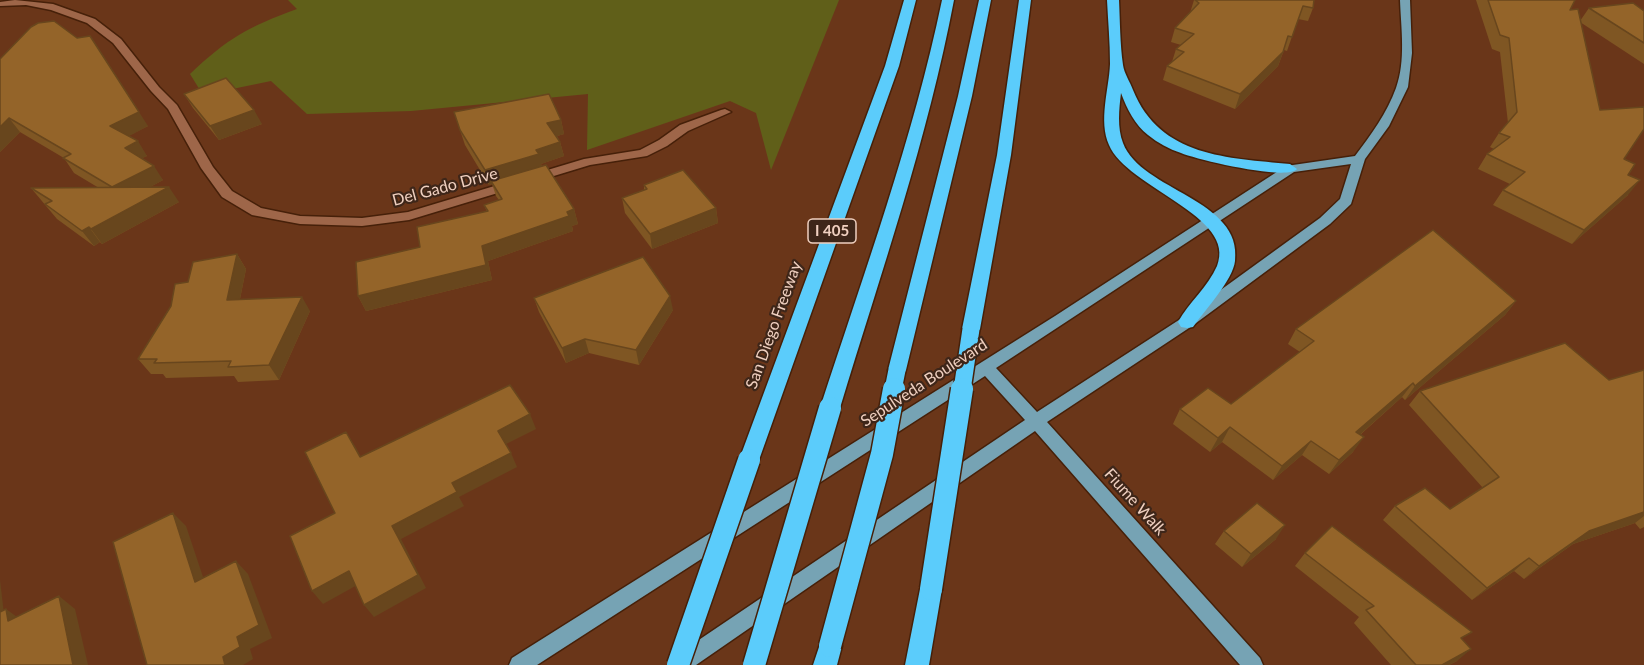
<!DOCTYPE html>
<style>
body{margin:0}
canvas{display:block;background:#6a3619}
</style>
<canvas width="1644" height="665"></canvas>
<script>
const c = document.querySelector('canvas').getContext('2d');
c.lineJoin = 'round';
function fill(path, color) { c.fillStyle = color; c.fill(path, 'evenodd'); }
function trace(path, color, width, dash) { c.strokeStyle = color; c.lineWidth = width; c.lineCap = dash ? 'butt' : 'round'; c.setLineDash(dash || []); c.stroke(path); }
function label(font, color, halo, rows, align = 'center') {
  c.font = font + ' Lato,sans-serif'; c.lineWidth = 4.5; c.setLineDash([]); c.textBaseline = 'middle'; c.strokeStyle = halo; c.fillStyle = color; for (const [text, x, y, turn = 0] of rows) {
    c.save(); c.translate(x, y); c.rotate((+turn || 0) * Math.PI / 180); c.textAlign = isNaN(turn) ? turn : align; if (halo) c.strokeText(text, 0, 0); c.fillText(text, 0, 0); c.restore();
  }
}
fill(new Path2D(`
 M288,0H839L771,170L756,113L730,101L587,150L588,94L411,111L307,114L271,81L203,95L190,74C228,38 248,27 297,9Z`), '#605f19');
const minor = new Path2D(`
 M15,0L53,4L95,19L121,39L159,87L177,105L213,167L232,191L261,208L300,216L362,218L408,212L584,159L640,150L659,140L680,125L721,110L725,109L731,112L688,131L667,146L647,156L590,165L409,220L362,226L300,224L252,215L222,197L201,168L168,109L151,91L113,43L87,23L51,10L26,5L0,6V2Z`);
const major = new Path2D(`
 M1400,0H1410L1412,53L1408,87L1389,126L1365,159L1351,204L1330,224L1192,326L1047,422L1260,658L1263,665H1240L1035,431L696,665H669L672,658L1025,420L985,376L537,665H509L512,658L1055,316L1286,166L1355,156C1371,135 1387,113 1396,88C1406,61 1401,28 1400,0ZM1351,164L1340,199L1320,218L1182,318L1037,412L996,368L1294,172Z`);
const highway = new Path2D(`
 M904,0H916L899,66L759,460L756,466L749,468L742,466L739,460L885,66Z
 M942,0H954C928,138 881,273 840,408L837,413L830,416L823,413L820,408C864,273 913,139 942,0Z
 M979,0H991L972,96L906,370L904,375L897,377L890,375L888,370L958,96Z
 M1019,0H1031L1011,155L980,329L977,334L971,336L965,334L962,329L997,155Z
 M1107,0H1119C1120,21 1120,44 1123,65C1124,73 1130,82 1133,90C1160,157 1228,158 1290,164L1297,169C1287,181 1198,160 1181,153C1169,149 1158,143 1148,135C1135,125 1127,109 1121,93C1119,109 1117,128 1123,143C1141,191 1243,199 1235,261C1233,280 1205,310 1193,327L1187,328L1181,327L1178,322C1189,302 1208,287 1217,266C1238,216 1127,188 1109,145C1098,121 1109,89 1110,64C1110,42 1108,21 1107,0Z
 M931,579L939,582L942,589L929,665H905L920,589L923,582Z
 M830,635L838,638L842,646L837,665H813L822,638Z`);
trace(minor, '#462009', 3);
trace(major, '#462009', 3);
trace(highway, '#462009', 3);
fill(minor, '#9e6649');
fill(major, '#76a3b4');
fill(highway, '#5bccfb');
const highwayBridgeFar1 = new Path2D(`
 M893,390L897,370
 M962,390L971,329`);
const highwayBridge = new Path2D(`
 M931,589L962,389
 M830,646L882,454L894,389
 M678,665L749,460
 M754,665L830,408`);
trace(highwayBridgeFar1, '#462009', 20, []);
trace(highwayBridge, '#462009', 25, []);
trace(highwayBridgeFar1, '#5bccfb', 17);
trace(highwayBridge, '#5bccfb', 22);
fill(new Path2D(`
 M1194,0H1314L1313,8L1308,21L1298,19L1287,51L1284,50L1278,66L1235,109L1163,80L1167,66L1172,62L1176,49L1181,45L1171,42L1175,28L1190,13Z
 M1476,0H1575L1570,10L1580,21L1589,8L1644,11V64L1580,22L1600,110L1624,159L1628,175V195L1572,244L1493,205L1503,190L1510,184L1478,169L1487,154L1494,149L1490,147L1499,133L1508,123L1500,52L1492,49Z
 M0,59L148,126L128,136L147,156L142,158L163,180L150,187L179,202L102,244L100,242L94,246L57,219L31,188H99L74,173L64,158L20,132L0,152Z
 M184,94L262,124L219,140L193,108Z
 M454,112L561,120L564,134L557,136L560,142L564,156L541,164L542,166L574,209L578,224L572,226L573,231L488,261L492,280L366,311L358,296L420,247L487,212L484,205L499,200L496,196L492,184L489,185L465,145Z
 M644,185L716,208L718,223L652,249L625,213L622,198L644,190Z
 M237,254L246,269L240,299L310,311L279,380L238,382L234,376L166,378L163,374H151L138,359L188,282Z
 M534,298L673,310L639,365L589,353L566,363L539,312Z
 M1516,301L1505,315L1405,400L1402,397L1360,435L1353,452L1329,474L1302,455L1273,480L1222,442L1210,452L1173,424L1180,409L1231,404L1300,352L1288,344L1296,329Z
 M1644,370V527L1640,529L1635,523L1573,544L1524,579L1514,571L1472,600L1383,520L1395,506L1450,509L1483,488L1409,405L1420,391L1609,380Z
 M1224,531L1276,539L1242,567L1215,544Z
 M1305,553L1463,640L1457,661L1449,665H1391L1354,623L1359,617L1295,566Z`), '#7f5623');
fill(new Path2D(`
 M1283,52L1278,66L1235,109L1240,94Z
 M254,110L262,124L219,140L210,126Z
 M139,112L148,126L120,141L110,126Z
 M9,118L20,132L0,152V127Z
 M561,120L564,134L551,138L547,123Z
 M138,141L147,156L135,162L125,148Z
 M560,142L564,156L541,164L543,169L491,181L492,184L489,185L485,170L536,150Z
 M154,166L163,180L123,202L112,187Z
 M1640,180L1628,195L1572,244L1584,230Z
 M169,187L179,202L102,244L91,229Z
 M716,208L718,223L652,249L650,234Z
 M574,209L578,224L572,226L573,231L488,261L492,280L366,311L358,296Z
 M89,227L100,242L94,246L82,231Z
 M237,254L246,269L237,314L227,300Z
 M670,296L673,310L639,365L636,350Z
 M302,297L310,311L279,380L269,365Z
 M1516,301L1505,315L1405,400L1415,386Z
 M585,339L589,353L566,363L562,348Z
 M1413,383L1402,397L1346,447L1356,432Z
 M530,414L536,429L504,445L498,431Z
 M1230,427L1222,442L1210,452L1218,438Z
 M346,432L355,446L369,471L360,457Z
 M1364,437L1353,452L1329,474L1339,460Z
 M1311,441L1302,455L1273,480L1282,466Z
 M511,453L517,467L459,497L464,506L401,539L426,588L374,617L364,605L392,526L452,483Z
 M1644,512V516L1635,523L1573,544L1524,579L1539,566L1589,531Z
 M173,513L186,526L209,595L195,582Z
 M1285,525L1276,539L1242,567L1251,554Z
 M1529,558L1514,571L1472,600L1487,588Z
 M236,561L248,574L272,638L250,649L253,659L243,665H225L223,657L237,637Z
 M349,571L359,584L323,604L312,591Z
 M0,580L6,631L0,626Z
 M59,596L75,609L88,665H73Z
 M6,609L24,622L8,621Z
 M1471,649L1457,661L1449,665H1442Z`), '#68461d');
const building = new Path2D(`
 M1195,0H1314L1313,8L1303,6L1292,37L1288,36L1283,52L1240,94L1167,66L1184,52L1176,49L1194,34L1175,28L1199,3Z
 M1488,0H1575L1570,10L1578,9L1600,110L1644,107V129L1624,159L1635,164L1628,175L1640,180L1584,230L1503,190L1525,172L1487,154L1510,137L1499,133L1517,112L1509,38L1500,35Z
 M1633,3L1644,11V43L1589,8Z
 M54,21L77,38L90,36L139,112L110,126L138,141L125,148L154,166L112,187L63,158L71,154L9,118L0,127V59L31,27L38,23Z
 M226,78L254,110L210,126L184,94Z
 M549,94L561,120L547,123L560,142L536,150L539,154L485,170L460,130L454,112Z
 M546,165L574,209L567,212L569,216L482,246L486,265L358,296L356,262L420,247L417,227L488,211L484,205L502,199L491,181Z
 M683,170L716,208L650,234L622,198L647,189L644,185Z
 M169,187L91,229L89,227L82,231L45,204L52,201L31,188Z
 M1433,230L1516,301L1415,386L1413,383L1356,432L1364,437L1339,460L1311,441L1282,466L1230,427L1218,438L1180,409L1208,388L1231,404L1314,341L1296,329Z
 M237,254L227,300L302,297L269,365L228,367L231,361L154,363L157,359H138L171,306L175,284L188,282L193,262Z
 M643,257L670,296L636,350L585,339L562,348L534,298Z
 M1565,343L1609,380L1644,370V512L1589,531L1539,566L1529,558L1487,588L1395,506L1425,488L1450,509L1499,477L1420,391Z
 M510,385L530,414L498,431L511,453L452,483L457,492L392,526L418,575L364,605L349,571L312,591L290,536L335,513L305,452L346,432L360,457Z
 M1257,503L1285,525L1251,554L1224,531Z
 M173,513L195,582L236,561L259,625L237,637L240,647L223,657L225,665H147L113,542Z
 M1332,526L1472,632L1461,638L1471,649L1442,665H1416L1366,610L1374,606L1305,553Z
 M59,596L73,665H0V612L6,609L8,621Z`);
fill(building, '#946429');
trace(building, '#68461d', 1.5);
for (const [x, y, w] of [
 [832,231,48]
]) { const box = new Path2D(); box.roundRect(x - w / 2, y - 12, w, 24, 4.5); c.fillStyle = '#3e2619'; c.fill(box); trace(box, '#f0d0c0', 1.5); }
label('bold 15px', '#f0d0c0', null, [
 ["I 405",832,231]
]);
label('16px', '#f0d0c0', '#3e2619', [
 ["Del Gado Drive",445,187,-15],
 ["San Diego Freeway",774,325,-70],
 ["Sepulveda Boulevard",924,383,-33],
 ["Fiume Walk",1135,502,48]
]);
</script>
